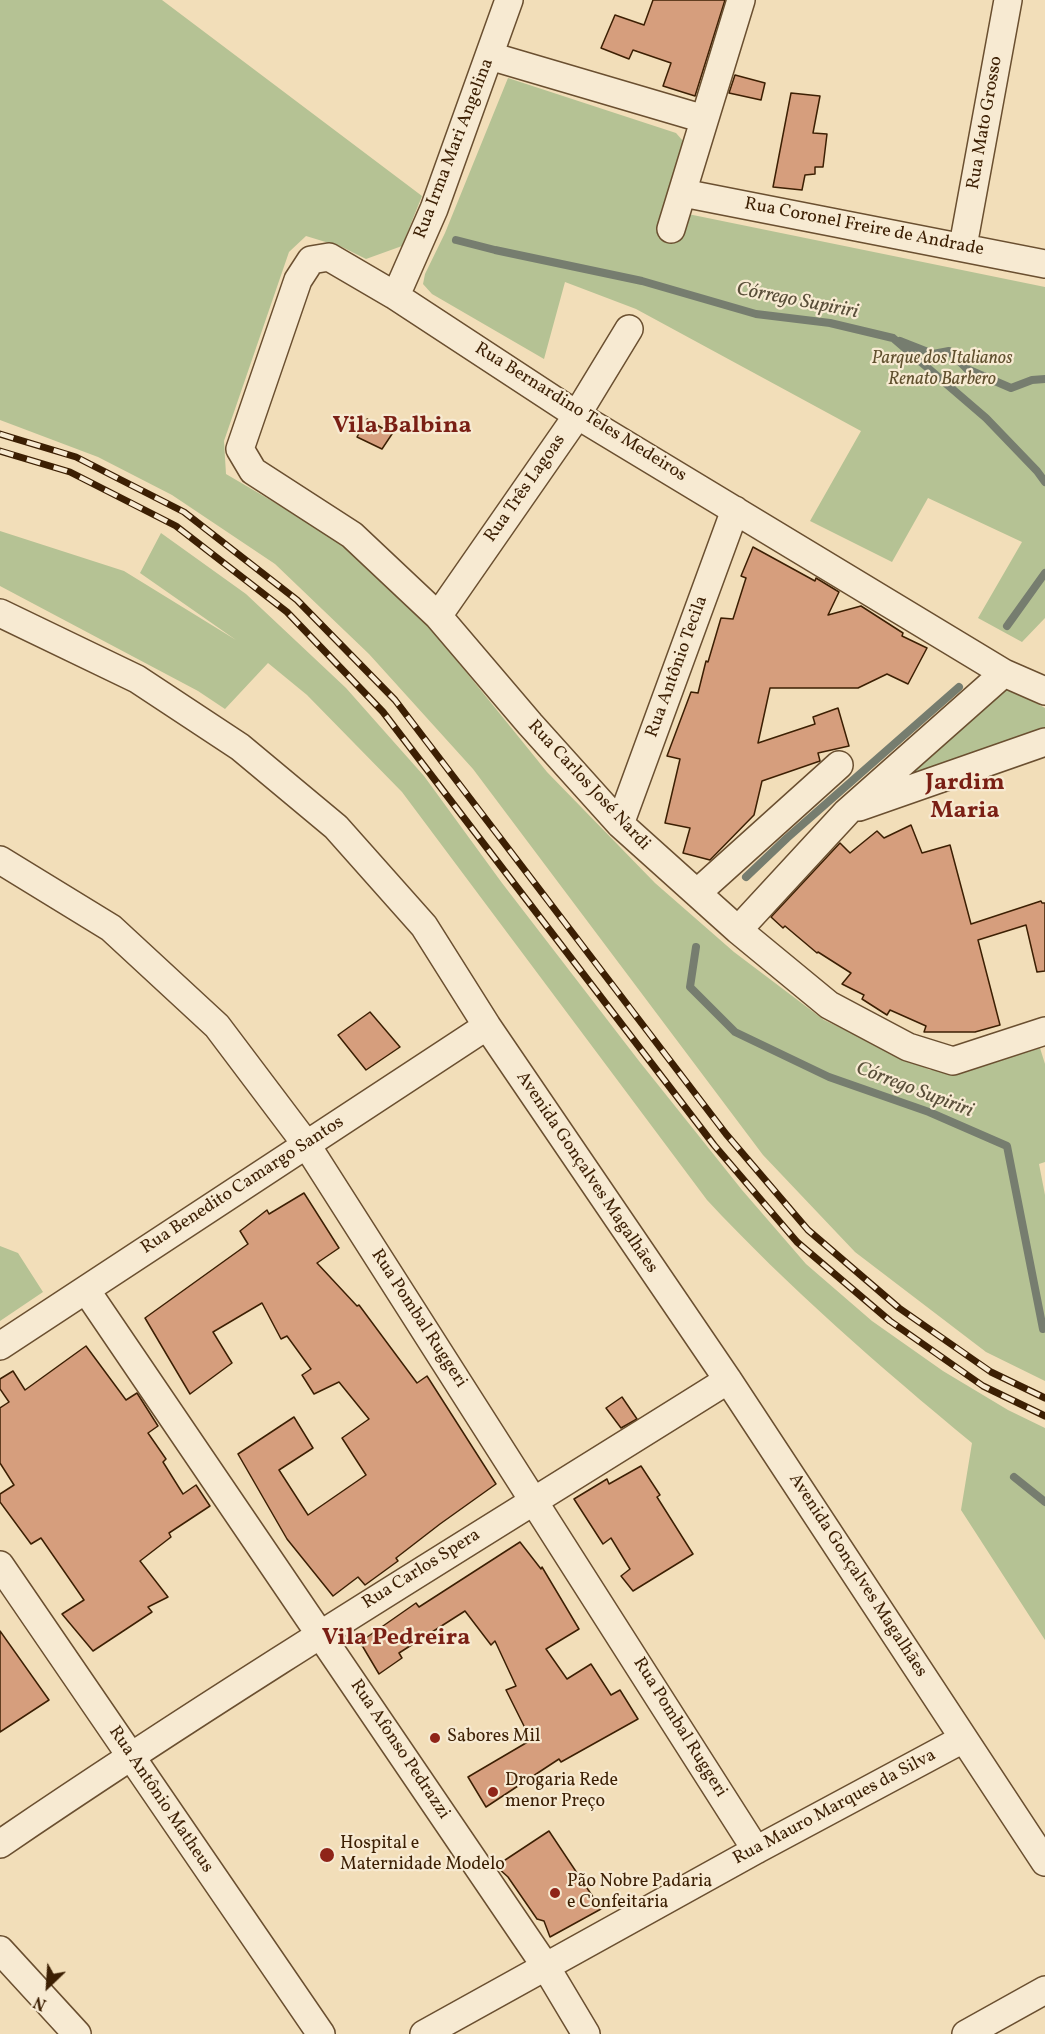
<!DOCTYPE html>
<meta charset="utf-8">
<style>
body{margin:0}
#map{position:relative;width:1045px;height:2034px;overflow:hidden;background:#f2deb9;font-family:Vollkorn,serif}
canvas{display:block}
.north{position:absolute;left:18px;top:1956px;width:60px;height:60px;-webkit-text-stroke:4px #f7ead2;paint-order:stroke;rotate:205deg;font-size:16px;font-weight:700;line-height:24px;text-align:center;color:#3c1f03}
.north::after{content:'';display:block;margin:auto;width:21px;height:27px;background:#3c1f03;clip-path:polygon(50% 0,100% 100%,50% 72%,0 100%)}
</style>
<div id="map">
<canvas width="1045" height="2034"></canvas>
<div class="north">N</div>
</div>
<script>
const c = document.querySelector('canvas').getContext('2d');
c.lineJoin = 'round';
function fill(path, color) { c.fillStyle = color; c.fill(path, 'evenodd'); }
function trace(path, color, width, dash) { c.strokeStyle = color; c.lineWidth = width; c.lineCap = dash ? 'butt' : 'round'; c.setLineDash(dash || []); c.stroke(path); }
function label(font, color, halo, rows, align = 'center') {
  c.font = font + ' Vollkorn,serif'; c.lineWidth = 4.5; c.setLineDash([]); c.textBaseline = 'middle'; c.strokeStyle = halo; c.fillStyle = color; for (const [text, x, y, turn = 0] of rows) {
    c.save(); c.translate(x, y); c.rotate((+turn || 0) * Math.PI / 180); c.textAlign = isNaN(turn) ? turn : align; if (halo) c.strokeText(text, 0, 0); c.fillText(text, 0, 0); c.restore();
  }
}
fill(new Path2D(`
 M0,0H162L422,196L402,246L366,259L342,247L306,236L289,252L224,441L226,474L337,539L424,620L547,772L655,883L734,952L824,1020L930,1070L996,1061L1040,1048L1045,1064V1162L1039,1164L1045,1195V1381L986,1352L855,1252L763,1155L473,769L369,654L275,564L172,495L98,457L0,420Z
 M508,78L676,133L683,141L672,194L688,214L1045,287V618L1022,642L978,618L1022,542L928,498L892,562L810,521L861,431L636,309L565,282L544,359L432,294L423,284L425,274L445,233Z
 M0,531L124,571L236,640L140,573L161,533L246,594L346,688L424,776L502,883L639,1061L742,1190L806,1264L872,1321L943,1371L1008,1410L1045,1428V1640L961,1510L972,1443C880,1367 789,1288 707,1200L402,792L307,695L268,663L225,709L198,691L0,586Z
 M1004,686L1045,708V728L896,787Z
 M0,1246L18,1253L43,1292L0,1321Z`), '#b5c294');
trace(new Path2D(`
 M456,240L495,250L642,281L756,314L830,323L893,338L986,418L1037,471L1045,482
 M900,341L933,354L949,351L967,369L1011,388L1032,380L1045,379
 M1007,626L1045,573
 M746,877L787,838L959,687
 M696,947L690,987L735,1032L829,1077L929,1112L1007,1146L1043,1329
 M1014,1477L1045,1502`), '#767d6f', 8);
const building = new Path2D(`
 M653,0H725L695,96L663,86L671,63L633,50L629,59L601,48L615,15L644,25Z
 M735,75L765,83L761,100L729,93Z
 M791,93L820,96L813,133L827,134L823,167H815V174L805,175L802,190L773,187Z
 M367,419L392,434L382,449L357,437Z
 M753,547L815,581L816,578L839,592L828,615L861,606L903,633L902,636L927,648L908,684L887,674L858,688H770L758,743L815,724L813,717L838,708L849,746L818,753L820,761L762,781L754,815L710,860L683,853L690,828L665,823L680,759L667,756L691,692L698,693L706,661L708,662L721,618L733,619L746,578L741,576Z
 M911,825L922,853L950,845L971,924L1041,901L1042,903H1045V971L1037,972L1026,925L978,940L1000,1025L975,1032H924L926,1026L890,1010L887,1015L862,999L864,995L842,984L851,973L818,952L817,953L785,926L783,928L771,917L840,843L850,853L877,831L884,838Z
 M370,1012L400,1047L366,1070L338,1035Z
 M304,1193L339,1248L317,1263L357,1306L359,1305L417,1383L427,1376L496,1484L440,1524L396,1558L398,1561L365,1585L358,1577L333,1596L287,1539L238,1454L294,1417L313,1448L279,1470L308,1515L366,1475L342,1438L369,1419L339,1382L314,1394L302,1375L311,1369L287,1336L281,1339L262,1303L213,1332L232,1363L190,1394L145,1318L248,1244L240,1231L267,1210L269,1214Z
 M86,1346L126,1400L137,1393L158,1426L148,1433L166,1459L163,1462L183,1494L196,1485L210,1506L169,1533L171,1537L140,1561L168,1597L148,1607L152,1612L93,1651L62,1614L84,1600L41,1538L31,1544L0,1502V1494L14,1485L0,1463V1408L9,1402L0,1389V1379L13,1371L25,1390Z
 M622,1397L637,1419L621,1428L606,1408Z
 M641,1466L660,1495L657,1497L693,1554L633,1591L621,1576L630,1569L611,1538L603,1544L574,1499L607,1479L609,1484Z
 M520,1542L541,1569L542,1567L579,1629L546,1649L567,1679L591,1664L611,1695L620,1690L638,1719L561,1762L559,1759L486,1807L468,1777L531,1740L506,1690L516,1686L495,1641L491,1645L465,1611L399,1653L402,1658L379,1674L360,1642L416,1603L419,1607Z
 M0,1631L49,1700L0,1732Z
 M549,1831L601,1909L550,1937L544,1921L537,1919L508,1877L496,1866Z`);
fill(building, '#d69e7d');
trace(building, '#3c1f03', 1.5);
const street = new Path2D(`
 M490,56L704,119
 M683,193L1045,264
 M671,229L741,0
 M963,246L1008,0
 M394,295L401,284L434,209L509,0
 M0,613L137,679L240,747L336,827L424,926L487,1026L728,1380L1045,1862
 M438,616L570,426L629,329
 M1045,691L1004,673L577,415L394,295L329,257L311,260L298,280L240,449L253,471L352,535L438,616L530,724L620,824L738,930L829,1005L908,1047L953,1061L1045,1031
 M859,807L1045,742
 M620,824L735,510
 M0,860L111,928L217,1026L306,1144L756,1850
 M698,892L839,765
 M738,930L847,812L1004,673
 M86,1290L546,1967L586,2034
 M0,1346L487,1026
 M0,1565L321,2034
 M0,1844C238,1682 484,1533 728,1380
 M0,1950L77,2034
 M424,2034L756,1850L963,1739
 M966,2034L1045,1990`);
trace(street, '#6a4f30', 30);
trace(street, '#f7ead2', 27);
const rail = new Path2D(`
 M0,434L76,457L184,512L297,600L395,700L726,1134L808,1230L899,1308L991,1372L1045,1398
 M0,451L70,472L176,526L287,612L383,712L714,1145L797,1242L890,1321L983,1386L1045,1416`);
trace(rail, '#3c1f03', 7);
trace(rail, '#f7ead2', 4.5, [14]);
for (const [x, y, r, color] of [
 [435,1738,6,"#8f2418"],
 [493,1792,6,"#8f2418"],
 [327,1855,8,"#8f2418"],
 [555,1893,6,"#8f2418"]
]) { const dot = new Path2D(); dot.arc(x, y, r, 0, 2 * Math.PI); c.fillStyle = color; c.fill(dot); trace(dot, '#f7ead2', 2); }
label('18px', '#3c1f03', '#f7ead2', [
 ["Rua Mato Grosso",986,123,-80],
 ["Rua Irma Mari Angelina",455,149,-69],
 ["Rua Coronel Freire de Andrade",864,228,11],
 ["Rua Bernardino Teles Medeiros",580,413,32],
 ["Rua Três Lagoas",526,489,-55],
 ["Rua Antônio Tecila",678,667,-70],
 ["Rua Carlos José Nardi",588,786,47],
 ["Avenida Gonçalves Magalhães",586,1173,56],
 ["Rua Benedito Camargo Santos",243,1186,-33],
 ["Rua Pombal Ruggeri",418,1319,57],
 ["Rua Carlos Spera",422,1570,-32],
 ["Avenida Gonçalves Magalhães",857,1576,57],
 ["Rua Pombal Ruggeri",679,1728,58],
 ["Rua Afonso Pedrazzi",399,1750,56],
 ["Rua Antônio Matheus",160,1800,56],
 ["Rua Mauro Marques da Silva",835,1808,-28]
]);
label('italic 18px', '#60502e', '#f7ead2', [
 ["Parque dos Italianos",942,360],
 ["Renato Barbero",942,381]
]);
label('18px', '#3c1f03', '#f7ead2', [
 ["Sabores Mil",447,1738],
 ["Drogaria Rede",505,1782],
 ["menor Preço",505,1803],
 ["Hospital e",340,1845],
 ["Maternidade Modelo",340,1866],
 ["Pão Nobre Padaria",567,1883],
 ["e Confeitaria",567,1904]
], 'left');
label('italic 20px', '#594e39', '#f7ead2', [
 ["Córrego Supiriri",797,302,11],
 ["Córrego Supiriri",914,1091,21]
]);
label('bold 24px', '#7a1f14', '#f7ead2', [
 ["Vila Balbina",402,428],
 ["Jardim",965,785],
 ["Maria",965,813],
 ["Vila Pedreira",396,1640]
]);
</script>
